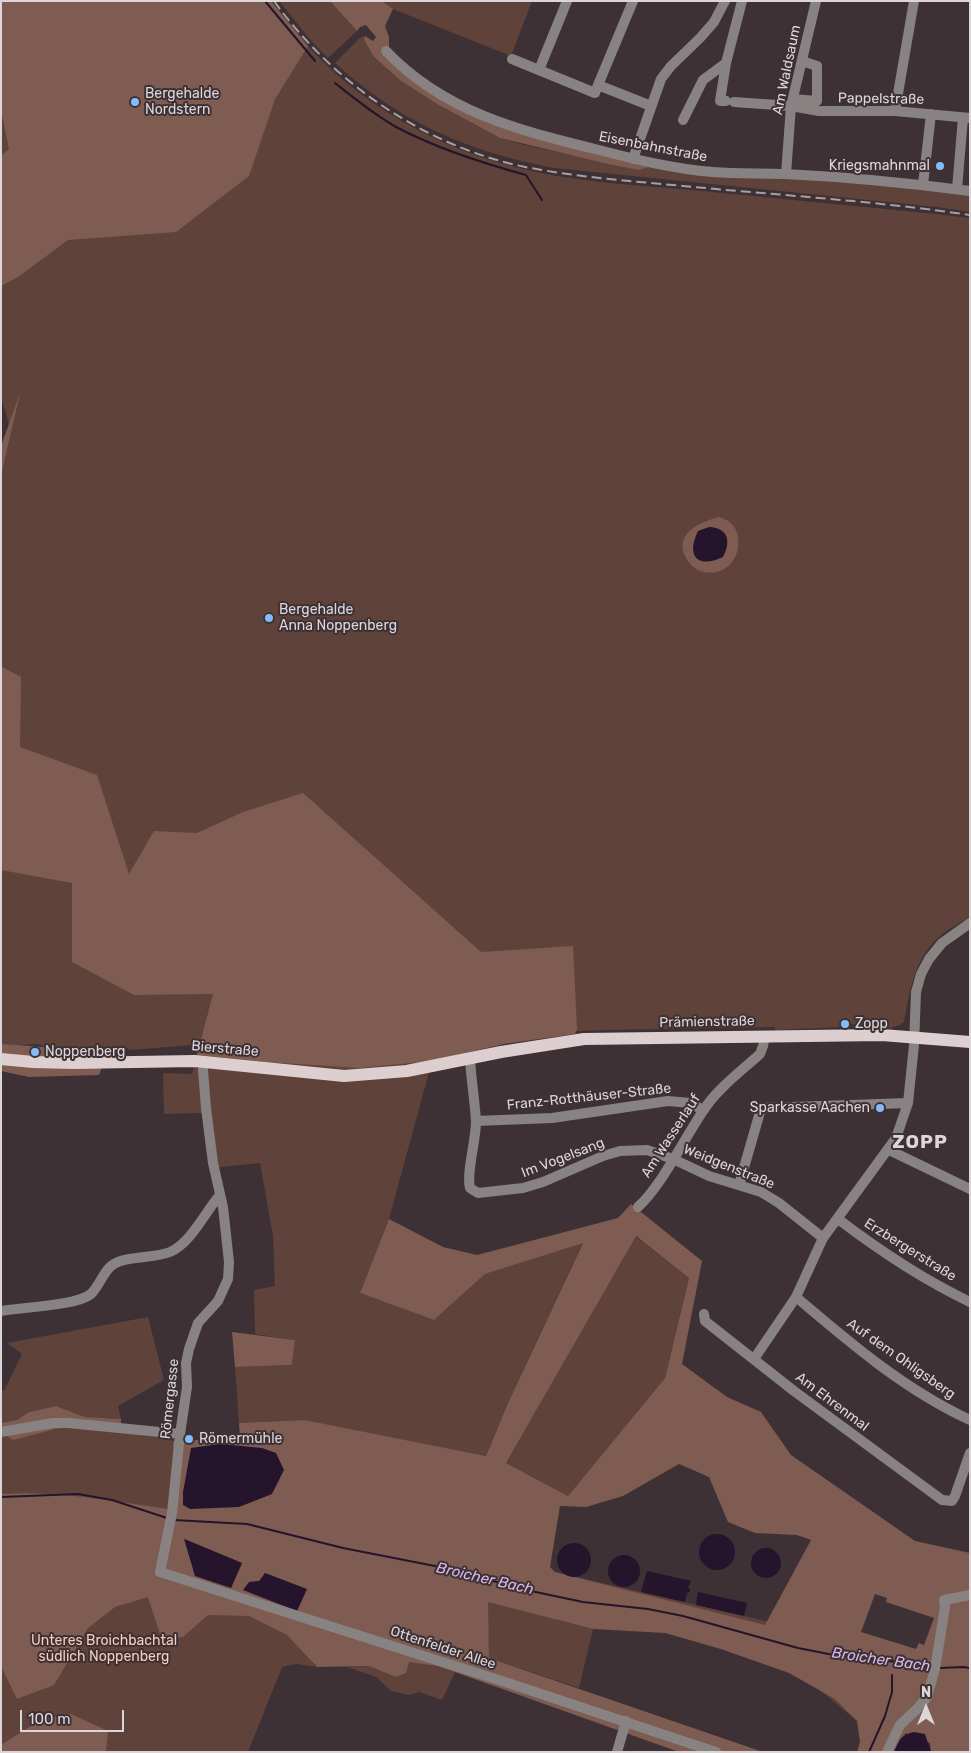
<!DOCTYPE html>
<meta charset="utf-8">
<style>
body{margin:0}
#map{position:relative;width:971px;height:1753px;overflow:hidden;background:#3d3135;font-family:Rubik,sans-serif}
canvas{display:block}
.frame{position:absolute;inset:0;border:2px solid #ddd6d8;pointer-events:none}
.north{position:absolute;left:901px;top:1683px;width:50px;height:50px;-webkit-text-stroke:4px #3d3135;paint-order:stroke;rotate:0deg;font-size:14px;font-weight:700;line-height:20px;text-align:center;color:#ddd6d8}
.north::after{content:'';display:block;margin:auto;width:18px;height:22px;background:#ddd6d8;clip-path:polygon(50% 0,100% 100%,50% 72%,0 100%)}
.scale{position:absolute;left:20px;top:1710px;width:104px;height:22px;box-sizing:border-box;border:2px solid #ddd6d8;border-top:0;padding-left:6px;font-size:15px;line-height:18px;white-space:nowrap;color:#ddd6d8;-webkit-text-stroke:4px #3d3135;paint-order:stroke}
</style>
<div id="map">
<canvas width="971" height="1753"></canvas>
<div class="frame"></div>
<div class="north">N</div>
<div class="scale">100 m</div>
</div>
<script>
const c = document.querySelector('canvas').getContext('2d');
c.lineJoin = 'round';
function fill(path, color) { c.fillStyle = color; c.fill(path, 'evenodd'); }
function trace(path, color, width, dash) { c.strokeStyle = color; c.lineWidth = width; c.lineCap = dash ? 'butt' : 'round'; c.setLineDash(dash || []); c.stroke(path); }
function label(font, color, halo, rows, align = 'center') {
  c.font = font + ' Rubik,sans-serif'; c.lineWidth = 4; c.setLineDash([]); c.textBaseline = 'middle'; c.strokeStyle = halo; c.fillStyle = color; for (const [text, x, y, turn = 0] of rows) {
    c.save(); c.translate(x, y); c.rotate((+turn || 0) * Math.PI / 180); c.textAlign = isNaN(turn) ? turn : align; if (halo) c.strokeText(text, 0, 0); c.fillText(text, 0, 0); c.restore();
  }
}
fill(new Path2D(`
 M1,1L296,64L308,46C372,116 459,158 551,175C601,184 652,186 702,191C780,199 858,206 936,214L970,218V917C960,923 948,929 940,936C914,958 910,991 904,1022L899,1025L890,1028L851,1024L840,1027L775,1030V1027L607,1030L207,1044L129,1050L128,1048L57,1049L36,1044L24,1045L10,1048L1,1047V476L11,432L1,397Z
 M279,1H330L357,31L328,58L313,43Z
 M382,1H532L511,56L393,9Z
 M365,36L364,40L374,57L401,81L437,104L500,138L525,145L561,153L651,166L878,185L970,195V212L937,207L554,168C469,152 399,122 335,63L360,38Z
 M197,1055L265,1062L432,1061L389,1219L360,1293L434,1320L485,1274L583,1242L508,1403L486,1456L305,1420L239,1423L235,1367L292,1365L295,1340L255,1334L254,1290L275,1286L273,1236L260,1163L211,1168L204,1113L164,1114L163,1073L192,1074Z
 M635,1236L689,1278L665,1378L568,1496L506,1463Z
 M148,1317L164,1380L118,1406L121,1419L85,1417L56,1406L29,1412L17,1420L1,1423V1390L4,1391L22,1354L7,1343Z
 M71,1427L168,1438L173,1441L175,1448L242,1563L455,1549L904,1653L860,1735L857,1721L785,1661L686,1633L557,1620L593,1629L579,1688L489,1658L487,1606L440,1666L455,1672L442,1700L419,1692L410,1695L391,1691L376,1677L347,1667L370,1666L312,1663L317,1667L296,1664L282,1667L248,1752H1V1432Z`), '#5f4239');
fill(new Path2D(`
 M1,1H271L308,46L275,99L249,176L176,232L68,240L18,277L1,286V156L9,149L1,110Z
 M330,1H382L393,9L385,26L389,37V51L386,55L480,117L651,166L639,170L604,163L500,138L437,104L401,81L374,57L364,40L365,36L373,41L376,37L366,25L360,27L357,31Z
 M20,393L1,476V446Z
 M718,517C753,523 741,583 700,571C694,569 689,563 686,558C673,534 699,523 718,517Z
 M2,667L21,677L20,747L97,775L129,874L154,831L197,833L243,812L303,793L481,952L573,946L577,1029L575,1034L504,1044L432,1061L359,1068L265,1062L197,1055L213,994L134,995L72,962V883L1,870Z
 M1,1044L72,1049H109L99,1075L29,1077L1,1071Z
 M631,1204L702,1261L682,1364L727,1397L761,1412L791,1455L915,1541L970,1553V1752H931L930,1743L906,1733L900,1739L894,1752H857L860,1742L857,1721L835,1699L789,1673L721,1649L665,1633L593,1629L488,1602L489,1658L763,1752H679L438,1666L409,1662L406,1673L396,1677L369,1666L317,1667L287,1635L249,1616L208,1615L183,1637H161L148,1597L115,1607L88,1628L54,1685L17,1699L1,1666V1494C60,1490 117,1502 175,1510L173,1441L240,1438L239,1423L305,1420L486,1456L508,1403L583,1243L485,1274L434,1320L360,1293L389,1219L443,1247L477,1255L618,1218ZM636,1236L689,1278L665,1378L568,1496L506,1463ZM679,1464L709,1477L728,1522L755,1533L797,1535L811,1540L765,1625L555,1572L550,1567L560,1506L586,1507L623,1496ZM185,1539L242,1563L231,1588ZM259,1581L307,1589L297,1611L249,1582ZM875,1594L887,1598L886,1602L934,1618L924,1645L919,1643L916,1649L861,1632Z
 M232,1332L295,1340L292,1365L235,1367Z
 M56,1406L85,1417L121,1419V1432L71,1427L55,1429L13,1440L1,1432V1423L17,1420L29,1412Z
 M71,1714L108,1731L106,1752H1V1745L42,1719Z`), '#7f5c51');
fill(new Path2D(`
 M709,527C729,528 731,542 723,557C697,569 686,556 698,531Z
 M220,1444L262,1448L276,1453L284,1470L272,1494L239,1507L190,1509L183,1505V1492L191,1448Z
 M699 1552a18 18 0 1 1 36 0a18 18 0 1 1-36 0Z
 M184,1539L242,1563L231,1588L195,1576Z
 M557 1560a17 17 0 1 1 34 0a17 17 0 1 1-34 0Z
 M751 1563a15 15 0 1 1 30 0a15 15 0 1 1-30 0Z
 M608 1571a16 16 0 1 1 32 0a16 16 0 1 1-32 0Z
 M647,1571L691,1581L688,1588L690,1589V1592L687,1593L685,1602L641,1592Z
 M265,1573L307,1589L297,1611L243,1590L249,1582L259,1581Z
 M698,1592L747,1603L744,1616L696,1605Z
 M914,1732L925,1734L931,1752H894C899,1741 902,1734 914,1732Z`), '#24142c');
trace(new Path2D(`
 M265,1L315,61
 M335,83C355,99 376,116 398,128C438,149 482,163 526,175L542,200
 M1,1497L78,1494L112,1500L167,1518
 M174,1520L247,1524L343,1548L440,1567L531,1591L583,1602L648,1609L683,1616L798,1648L839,1656L886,1661L923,1663L933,1666
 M940,1668L963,1667L970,1668
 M869,1752L885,1716L892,1692V1675`), '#24142c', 2);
trace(new Path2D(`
 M386,51C443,111 517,130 595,149C634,159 673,169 713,172C737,174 761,173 785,174C847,177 909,183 970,191
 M512,59L595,93L598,85L651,106
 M539,70L567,1
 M598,85L633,1
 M793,99L817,101V66L802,61
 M726,101H720L726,63L742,1
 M734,102L791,106L819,111H895L970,118
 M895,111L914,1
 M683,120L703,80L726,63
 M633,159L661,79L671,66L700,38L714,22L725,1
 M786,174L791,106L816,1
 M923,185L931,114
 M957,189L963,118
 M470,1058C471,1080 475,1101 476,1122C476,1140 466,1174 470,1188L478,1193L523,1188L543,1182L603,1156L620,1151L647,1150L673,1159L709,1176L761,1192L779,1203L823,1238
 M204,1061L203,1070L206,1108L213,1163L223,1207L229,1262L228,1279L218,1301L198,1323L189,1349L186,1363L187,1387L180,1434L172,1513L160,1572L502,1681L716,1752
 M476,1121L552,1118L668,1101L690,1103L703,1110
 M889,1150L970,1189
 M739,1185L760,1112L763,1108L908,1103
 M638,1207C662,1185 684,1139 703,1111C717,1089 740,1072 760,1054L763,1046L765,1036
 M838,1219C880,1251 922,1279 970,1302
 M796,1297C850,1343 905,1390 970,1420
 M1,1311C22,1307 76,1306 91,1294C99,1286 103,1273 111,1266C125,1255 153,1259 170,1252C191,1243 205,1212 220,1195
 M704,1314L705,1321L794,1391L942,1500L952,1501L955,1496L970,1453
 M754,1359L796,1297L823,1238L896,1138L908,1103L914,1045L916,992L921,974L929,959L942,943L970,923
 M1,1432L53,1423H68L180,1434
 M617,1752L626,1721
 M887,1752L900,1725L917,1709L927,1697L935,1669L945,1607L944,1600L970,1595`), '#898282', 10);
trace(new Path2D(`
 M1,1059L33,1062L74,1063L195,1061L344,1076L407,1071L501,1052L584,1039L882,1035L970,1042`), '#ddcfcf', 12);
trace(new Path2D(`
 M274,1C334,84 425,146 525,167C577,177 630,181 683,186C778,195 875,201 970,215`), '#a89fa2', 2, [10, 5]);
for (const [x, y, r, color] of [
 [135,102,5,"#83bcfb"],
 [940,166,5,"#83bcfb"],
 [269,618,5,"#83bcfb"],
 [845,1024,5,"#83bcfb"],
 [35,1052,5,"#83bcfb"],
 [880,1108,5,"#83bcfb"],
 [189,1439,5,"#83bcfb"]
]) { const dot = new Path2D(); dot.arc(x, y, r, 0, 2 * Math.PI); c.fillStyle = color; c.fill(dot); trace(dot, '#3d3135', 2); }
label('14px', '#ddd6d8', '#3d3135', [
 ["Am Waldsaum",787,70,-78],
 ["Pappelstraße",881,99,1],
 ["Eisenbahnstraße",653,147,11],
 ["Prämienstraße",707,1022,-1],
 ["Bierstraße",225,1049,5],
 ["Franz-Rotthäuser-Straße",589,1097,-6],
 ["Am Wasserlauf",671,1136,-57],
 ["Im Vogelsang",563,1158,-21],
 ["Weidgenstraße",729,1167,22],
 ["Erzbergerstraße",910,1250,32],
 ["Auf dem Ohligsberg",901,1359,35],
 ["Römergasse",170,1399,-84],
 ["Am Ehrenmal",832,1402,37],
 ["Ottenfelder Allee",443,1648,18]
]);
label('14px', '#ddd6d8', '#3d3135', [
 ["Bergehalde",145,94],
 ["Nordstern",145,110],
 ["Kriegsmahnmal",930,166,"right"],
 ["Bergehalde",279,610],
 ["Anna Noppenberg",279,626],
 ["Zopp",855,1024],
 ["Noppenberg",45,1052],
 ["Sparkasse Aachen",870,1108,"right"],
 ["Römermühle",199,1439]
], 'left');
label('14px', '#fecab9', '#3d3135', [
 ["Unteres Broichbachtal",104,1641],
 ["südlich Noppenberg",104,1657]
]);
label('italic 15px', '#d8b6e9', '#3d3135', [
 ["Broicher Bach",485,1579,13],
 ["Broicher Bach",881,1660,8]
]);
c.letterSpacing = '1px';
label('bold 19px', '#ddd6d8', '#3d3135', [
 ["ZOPP",920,1143]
]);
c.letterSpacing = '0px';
</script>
